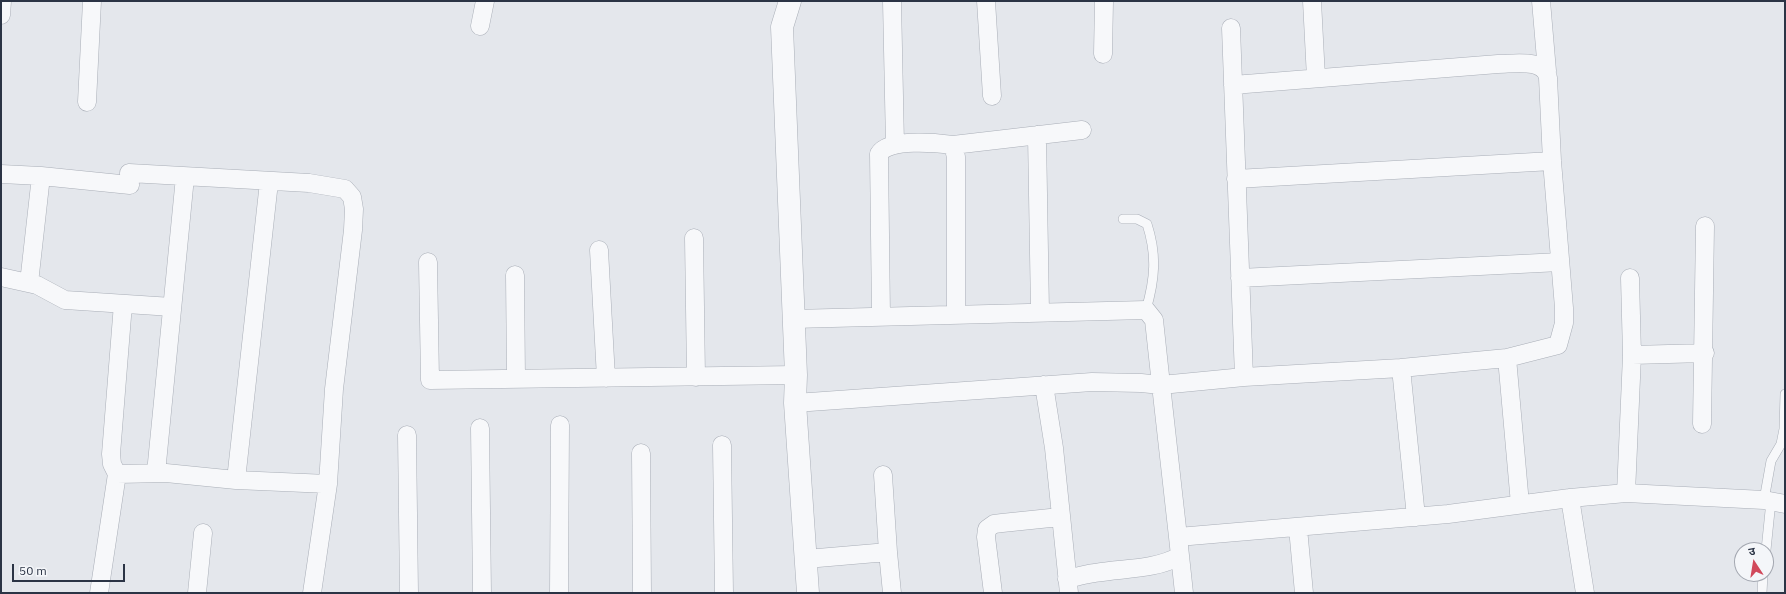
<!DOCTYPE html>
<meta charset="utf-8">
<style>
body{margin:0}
#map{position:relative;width:1786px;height:594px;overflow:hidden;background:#e4e7ec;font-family:"IBM Plex Sans","Noto Sans Devanagari",sans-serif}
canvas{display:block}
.frame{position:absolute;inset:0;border:2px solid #2b3445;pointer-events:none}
.north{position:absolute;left:1734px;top:542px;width:40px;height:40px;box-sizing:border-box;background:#f4f6f9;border:1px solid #a4a8b1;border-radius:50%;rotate:348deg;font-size:11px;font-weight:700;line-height:16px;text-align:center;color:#2b3445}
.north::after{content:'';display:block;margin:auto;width:14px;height:18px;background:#d1495b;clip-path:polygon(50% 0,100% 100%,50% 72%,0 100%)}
.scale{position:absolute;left:12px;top:564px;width:113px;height:18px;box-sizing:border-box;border:2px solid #2b3445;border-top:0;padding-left:5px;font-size:12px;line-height:14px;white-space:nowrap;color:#2b3445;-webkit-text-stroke:3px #f4f6f9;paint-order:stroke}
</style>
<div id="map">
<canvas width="1786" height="594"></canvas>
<div class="frame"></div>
<div class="north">उ</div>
<div class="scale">50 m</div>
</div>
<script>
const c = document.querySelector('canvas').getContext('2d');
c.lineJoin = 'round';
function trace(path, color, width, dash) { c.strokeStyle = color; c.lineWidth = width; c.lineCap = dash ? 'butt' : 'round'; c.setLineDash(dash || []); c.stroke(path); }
const service = new Path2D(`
 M1123,219H1137L1147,224C1157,255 1155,279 1146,310
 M1764,500L1771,461L1781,444L1784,429L1785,394
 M1766,550L1771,501
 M1762,593L1763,574`);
const minor = new Path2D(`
 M892,1L895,145
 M986,1L992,96
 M1312,1L1316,78
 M1541,1L1547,71
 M1,15L2,1
 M480,26L485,1
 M1231,28L1244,377
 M1103,54L1104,1
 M87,102L92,1
 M1037,135L1040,312
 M953,145L1082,130
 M1,174L41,176L29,283
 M41,176L130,185L129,173L309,183L345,189L352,197L354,209L353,230L334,389L328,484L312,593
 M1236,179L1552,161
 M694,238L696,377
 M599,250L606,378
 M428,262L430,380L796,375
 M515,275L516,379
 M1,277L37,285L65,300L172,307
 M1240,278L1560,262
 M881,316L879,154C888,138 937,143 953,145L956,157V314
 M793,319L1146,310L1154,320L1161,385L1244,377L1401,368L1507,358L1558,345L1564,323V308L1552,161L1548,78C1545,58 1514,64 1498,64L1233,85
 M1632,355L1705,353
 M1507,358L1520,504
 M1401,368L1416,517
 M1044,385L1054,448L1069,593
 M795,403L1092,382L1141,383L1161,385L1178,537
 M1702,424L1705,226
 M480,428L482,593
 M407,435L409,593
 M722,445L724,593
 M641,453L642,593
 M156,473L185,177
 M117,474L112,464L111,454L123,304
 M883,475L888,552
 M236,480L269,182
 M1626,493L1632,355L1630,278
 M1570,498L1585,593
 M1298,528L1304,593
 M806,559L888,552L892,593
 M1067,579C1076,577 1085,574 1095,573C1124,568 1154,570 1180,556
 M99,593L117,474L166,473L236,480L328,484
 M197,593L203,533
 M559,593L560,425
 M993,593L986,537L987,529L994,524L1002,523L1060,517
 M1184,593L1178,537L1448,514L1570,498L1626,493L1764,500L1785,504`);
const tertiary = new Path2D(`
 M790,1L782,27L796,375L795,403L808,593`);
trace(service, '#a9aeb7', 10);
trace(minor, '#a9aeb7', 19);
trace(tertiary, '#a9aeb7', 23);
trace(service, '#f7f8fa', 9);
trace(minor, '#f7f8fa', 18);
trace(tertiary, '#f7f8fa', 22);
</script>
